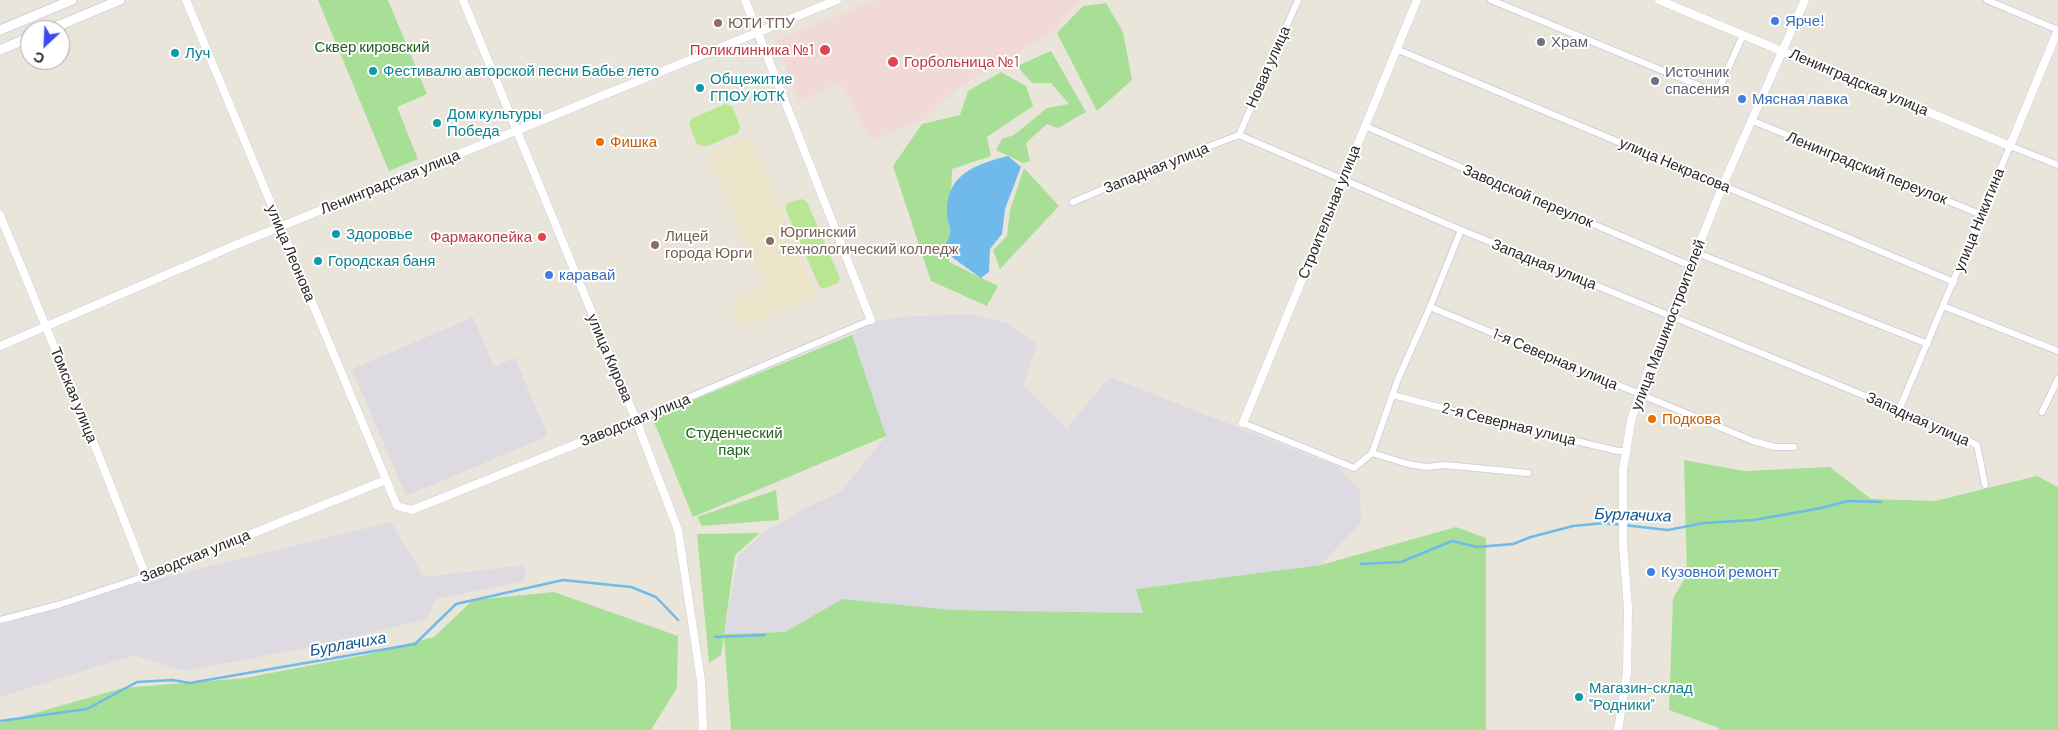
<!DOCTYPE html>
<meta charset="utf-8">
<style>
body{margin:0}
#map{position:relative;width:2058px;height:730px;overflow:hidden;background:#eae5da;font-family:Barlow,sans-serif}
canvas{display:block}
.north{position:absolute;left:20px;top:20px;width:50px;height:50px;box-sizing:border-box;background:#fff;border:1px solid #a9a9a9;border-radius:50%;rotate:205deg;font-size:14px;font-weight:700;line-height:20px;text-align:center;color:#282828}
.north::after{content:'';display:block;margin:auto;width:18px;height:22px;background:#3e49f3;clip-path:polygon(50% 0,100% 100%,50% 72%,0 100%)}
</style>
<div id="map">
<canvas width="2058" height="730"></canvas>
<div class="north">С</div>
</div>
<script>
const c = document.querySelector('canvas').getContext('2d');
c.lineJoin = 'round';
function fill(path, color) { c.fillStyle = color; c.fill(path, 'evenodd'); }
function trace(path, color, width, dash) { c.strokeStyle = color; c.lineWidth = width; c.lineCap = dash ? 'butt' : 'round'; c.setLineDash(dash || []); c.stroke(path); }
function label(font, color, halo, rows, align = 'center') {
  c.font = font + ' Barlow,sans-serif'; c.lineWidth = 4; c.setLineDash([]); c.textBaseline = 'middle'; c.strokeStyle = halo; c.fillStyle = color; for (const [text, x, y, turn = 0] of rows) {
    c.save(); c.translate(x, y); c.rotate((+turn || 0) * Math.PI / 180); c.textAlign = isNaN(turn) ? turn : align; if (halo) c.strokeText(text, 0, 0); c.fillText(text, 0, 0); c.restore();
  }
}
fill(new Path2D(`
 M971,314L1006,323L1037,344L1023,385L1067,428L1110,377L1338,467L1360,490L1361,522L1321,565L1137,589L1144,613L952,610L842,599L785,632L724,634L738,556L763,533L804,509L840,492L886,436L852,335L869,323L899,317Z
 M473,317L494,366L515,358L548,436L406,496L352,369Z
 M391,522L424,577L525,565V581L436,599L427,619L311,647L184,671L134,655L0,697V625L113,590Z`), '#dedae2');
fill(new Path2D(`
 M750,136L817,296L741,328L731,301L765,286L707,153Z`), '#ebe4c9');
fill(new Path2D(`
 M876,0H1080L1054,31L955,90L924,120L871,140L840,83L799,101L775,41Z`), '#f1d9d7');
fill(new Path2D(`
 M318,0H388L427,94L397,107L418,159L389,171Z
 M1106,3L1123,32L1132,80L1097,111L1057,33L1083,6Z
 M1051,51L1086,112L1058,128L1047,124L1026,143L1030,161L1023,163L996,150L1002,139L1014,135L1047,108L1069,104L1051,83H1032L1017,66Z
 M1001,72L1026,86L1033,106L987,137L991,156L952,169L949,262L998,286L987,306L931,281L893,166L922,124L960,115L968,91Z
 M1024,168L1059,206L1000,269L993,250L1007,236L1010,210Z
 M852,335L886,436L693,517L652,417Z
 M1684,460L1744,471L1830,467L1871,499L1935,501L2037,476L2058,487V730H1719V728L1669,710L1673,598L1687,575Z
 M776,490L779,520L702,526L697,517Z
 M1456,527L1486,538V729L1488,730H731L724,636L721,655L709,663L697,534L760,533L735,555L724,634L785,632L842,599L952,610L1143,613L1136,589L1321,565Z
 M554,592L678,636L677,688L651,730H0V723L123,688L245,678L365,655L434,637L473,600Z`), '#a7df97');
fill(new Path2D(`
 M725,104L732,106L740,126L738,133L705,147L697,144L689,125L691,119Z
 M802,199L807,202L840,278L838,283L824,289L819,286L785,208L787,203Z`), '#b9e693');
fill(new Path2D(`
 M1008,156L1021,167L1005,209L1002,234L990,249L989,272L981,278L953,258L946,244C955,227 947,227 947,211C947,173 977,164 1008,156Z`), '#6fbaea');
trace(new Path2D(`
 M1361,564L1401,562L1452,541L1477,547L1513,544L1531,537L1573,526L1605,523L1668,530L1704,523L1754,520L1821,508L1848,501L1881,502
 M715,637L765,635
 M0,721L87,709L137,682L172,680L190,683L415,644L456,604L563,580L631,587L656,597L678,620`), '#6fbaea', 2.5);
const minor = new Path2D(`
 M1491,0L1717,93L1743,35
 M1987,0L2058,30
 M1396,49L1954,282
 M1753,121L1982,215
 M1365,126L1691,266
 M1239,135L1298,0
 M1073,202L1160,165L1239,135L1461,230L1941,427L1977,445L1985,485
 M1697,253L1928,344
 M1943,306L2058,351
 M1430,307L1753,441L1775,447H1794
 M1393,395L1492,421L1618,451H1624
 M1899,410L2010,146L2058,165
 M2042,412L2058,379
 M636,420L871,320
 M1243,423L1354,468L1372,453L1398,379L1430,307L1461,230
 M1372,453L1408,464L1426,467L1445,465L1528,473
 M0,620L61,604L146,576`);
const tertiary = new Path2D(`
 M186,0L397,506L412,510L636,420
 M463,0L636,420L678,530L701,681L703,730
 M745,0L871,320
 M1659,0L2010,146L2058,30
 M0,215L95,446L146,576L386,480
 M0,346L233,246L837,0
 M1243,423L1417,0
 M1618,730L1627,673L1628,608L1623,544V470L1631,421L1639,395L1723,185L1805,0`);
const secondary = new Path2D(`
 M0,30L72,0
 M48,30L120,0
 M0,50L30,37`);
trace(minor, '#cfd0e1', 8);
trace(tertiary, '#cfd0e1', 9);
trace(secondary, '#cfd0e1', 11);
trace(minor, '#fff', 6);
trace(tertiary, '#fff', 8);
trace(secondary, '#fff', 9);
for (const [x, y, r, color] of [
 [1775,21,5,"#3f7fe0"],
 [718,23,5,"#8d6e63"],
 [1541,42,5,"#6b7280"],
 [825,50,6,"#e0444e"],
 [175,53,5,"#0f9aa8"],
 [893,62,6,"#e0444e"],
 [373,71,5,"#0f9aa8"],
 [1655,81,5,"#6b7280"],
 [700,88,5,"#0f9aa8"],
 [1742,99,5,"#3f7fe0"],
 [437,123,5,"#0f9aa8"],
 [600,142,5,"#e8710a"],
 [336,234,5,"#0f9aa8"],
 [542,237,5,"#e0444e"],
 [770,241,5,"#8d6e63"],
 [655,245,5,"#8d6e63"],
 [318,261,5,"#0f9aa8"],
 [549,275,5,"#3f7fe0"],
 [1652,419,5,"#e8710a"],
 [1651,572,5,"#3f7fe0"],
 [1579,697,5,"#0f9aa8"]
]) { const dot = new Path2D(); dot.arc(x, y, r, 0, 2 * Math.PI); c.fillStyle = color; c.fill(dot); trace(dot, '#fff', 2); }
label('15px', '#366cbe', '#fff', [
 ["Ярче!",1785,21],
 ["Мясная лавка",1752,99],
 ["каравай",559,275],
 ["Кузовной ремонт",1661,572]
], 'left');
label('15px', '#785e54', '#fff', [
 ["ЮТИ ТПУ",728,23],
 ["Юргинский",780,232],
 ["технологический колледж",780,249],
 ["Лицей",665,236],
 ["города Юрги",665,253]
], 'left');
label('15px', '#5b616d', '#fff', [
 ["Храм",1551,42],
 ["Источник",1665,72],
 ["спасения",1665,89]
], 'left');
label('15px', '#21611c', '#fff', [
 ["Сквер кировский",372,47],
 ["Студенческий",734,433],
 ["парк",734,450]
]);
label('15px', '#be3a42', '#fff', [
 ["Поликлинника №1",814,50],
 ["Горбольница №1",904,62,"left"],
 ["Фармакопейка",532,237]
], 'right');
label('15px', '#0d838f', '#fff', [
 ["Луч",185,53],
 ["Фестивалю авторской песни Бабье лето",383,71],
 ["Общежитие",710,79],
 ["ГПОУ ЮТК",710,96],
 ["Дом культуры",447,114],
 ["Победа",447,131],
 ["Здоровье",346,234],
 ["Городская баня",328,261],
 ["Магазин-склад",1589,688],
 ["\"Родники\"",1589,705]
], 'left');
label('15px', '#282828', '#fff', [
 ["Новая улица",1268,67,-66],
 ["Ленинградская улица",1859,82,23],
 ["улица Некрасова",1675,165,23],
 ["Западная улица",1156,168,-22],
 ["Ленинградский переулок",1867,168,22],
 ["Ленинградская улица",390,182,-22],
 ["Заводской переулок",1528,196,23],
 ["Строительная улица",1329,212,-68],
 ["улица Никитина",1979,220,-68],
 ["улица Леонова",291,253,67],
 ["Западная улица",1544,264,22],
 ["улица Машиностроителей",1668,325,-69],
 ["улица Кирова",610,358,67],
 ["1-я Северная улица",1555,359,23],
 ["Томская улица",74,395,68],
 ["Западная улица",1918,419,24],
 ["Заводская улица",635,420,-22],
 ["2-я Северная улица",1509,424,14],
 ["Заводская улица",195,556,-22]
]);
label('15px', '#c56008', '#fff', [
 ["Фишка",610,142],
 ["Подкова",1662,419]
], 'left');
label('italic 16px', '#125692', '#fff', [
 ["Бурлачиха",1633,515,2],
 ["Бурлачиха",348,644,-10]
]);
</script>
